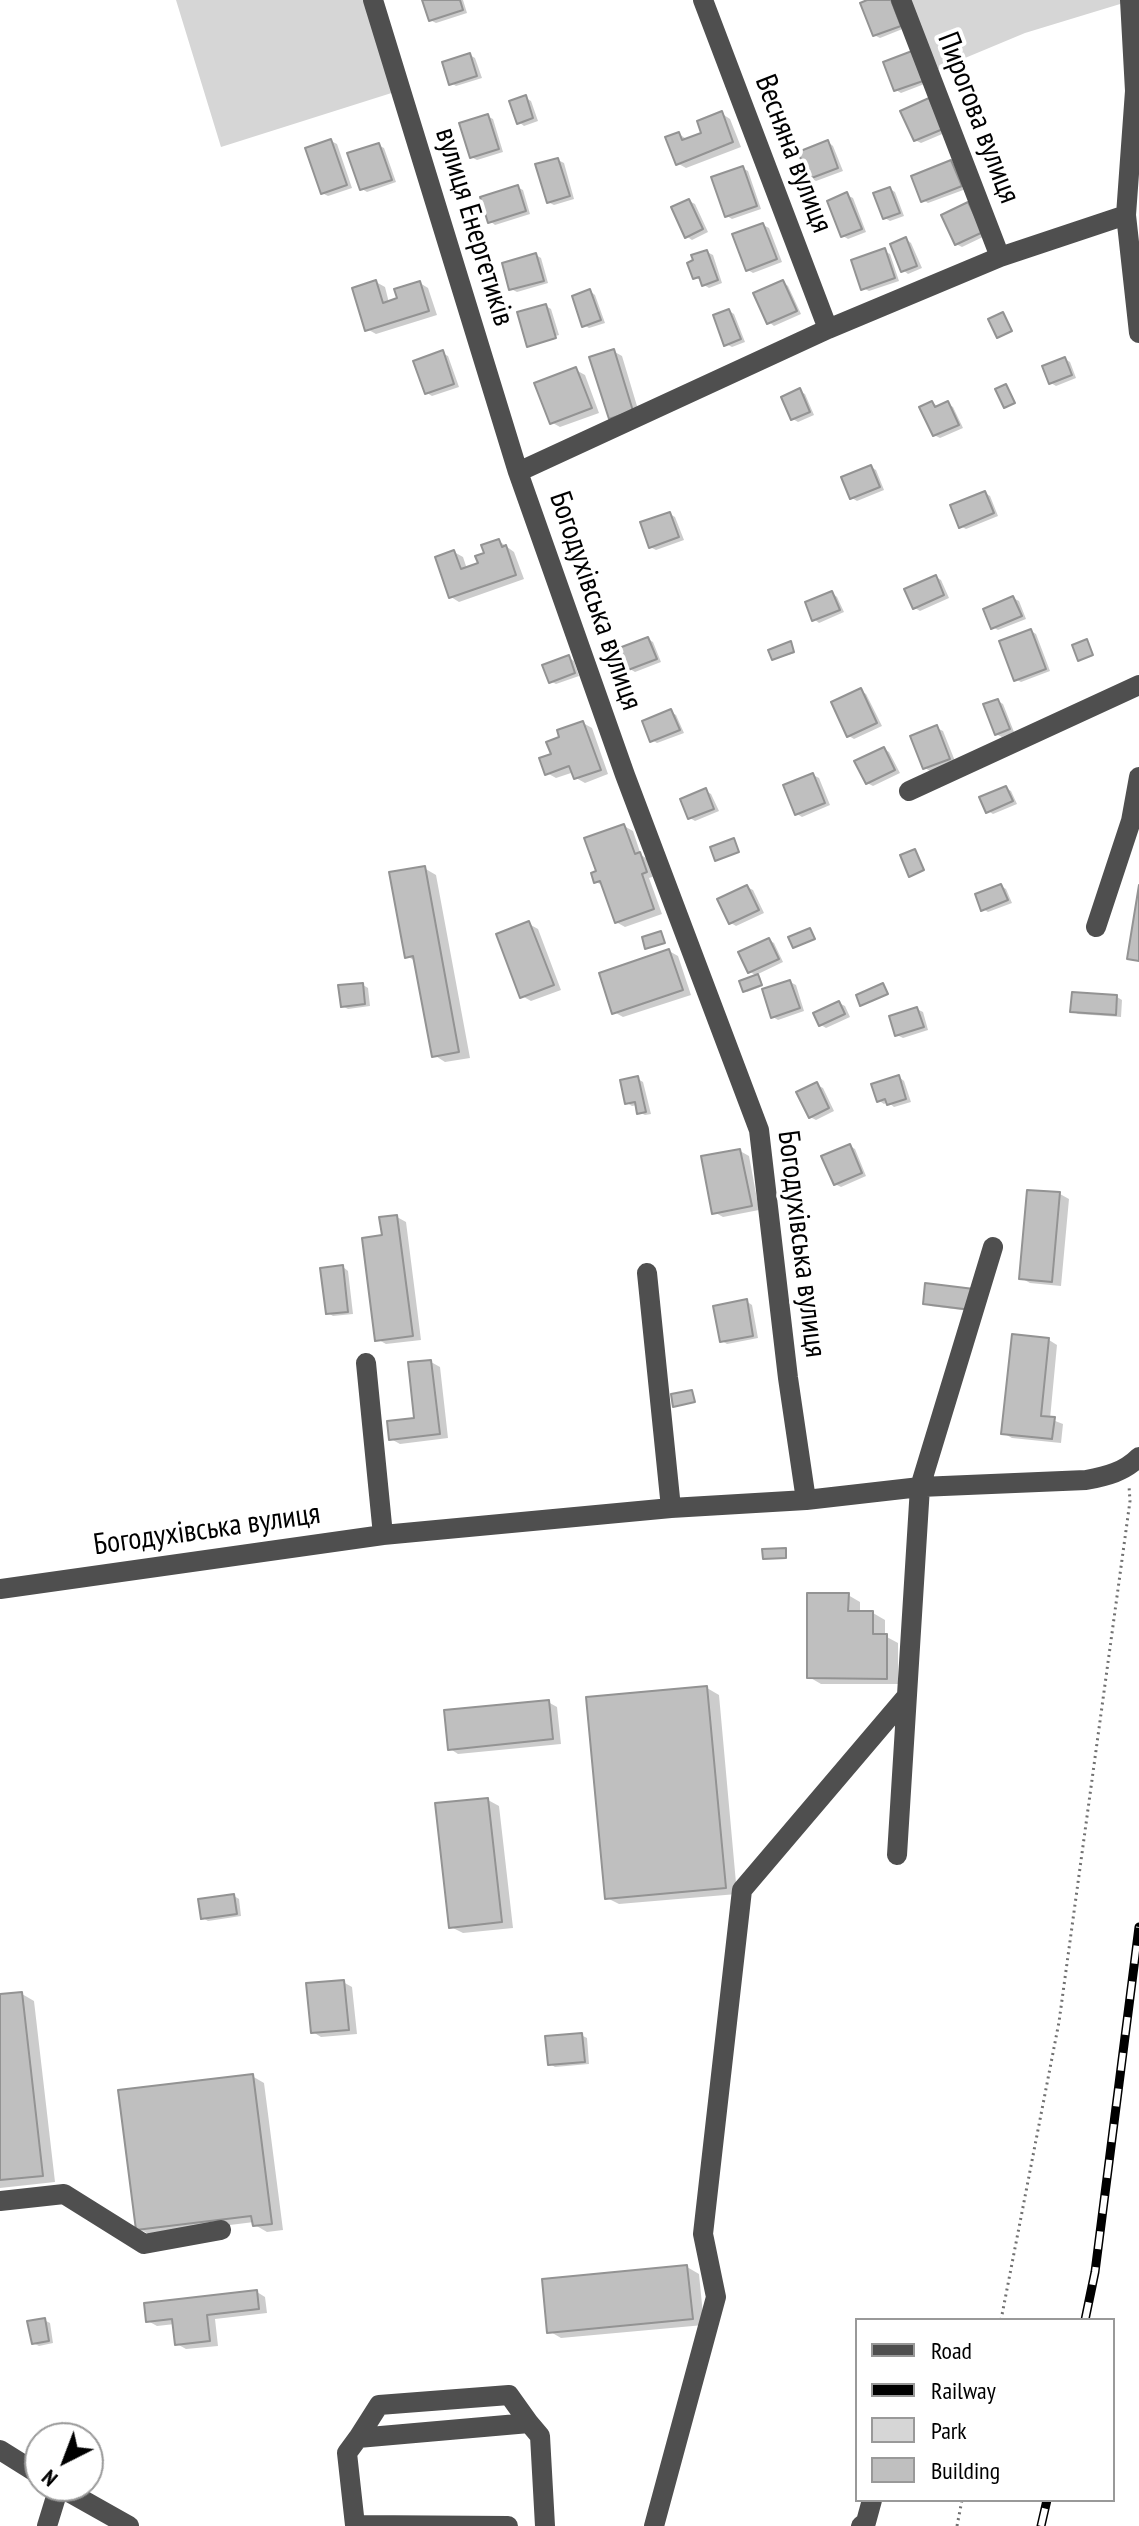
<!DOCTYPE html>
<meta charset="utf-8">
<style>
body{margin:0}
#map{position:relative;width:1139px;height:2526px;overflow:hidden;background:#fff;font-family:"PT Sans Narrow",sans-serif}
canvas{display:block}
.legend{position:absolute;left:855px;top:2318px;width:260px;height:184px;box-sizing:border-box;background:#fff;border:2px solid #999;margin:0;padding:10px 14px;list-style:none;font-size:24px;color:#000}
.legend li{display:flex;align-items:center;gap:16px;height:40px}
.legend b{width:40px;border:2px solid #999}
.north{position:absolute;left:24px;top:2422px;width:80px;height:80px;box-sizing:border-box;background:#fff;border:2px solid #999;border-radius:50%;rotate:222deg;font-size:22px;font-weight:700;line-height:32px;text-align:center;color:#000}
.north::after{content:'';display:block;margin:auto;width:28px;height:36px;background:#000;clip-path:polygon(50% 0,100% 100%,50% 72%,0 100%)}
</style>
<div id="map">
<canvas width="1139" height="2526"></canvas>
<ul class="legend">
<li><b style="height:10px;background:#4f4f4f"></b>Road</li>
<li><b style="height:10px;background:#000"></b>Railway</li>
<li><b style="height:22px;background:#d6d6d6"></b>Park</li>
<li><b style="height:22px;background:#bfbfbf"></b>Building</li>
</ul>
<div class="north">N</div>
</div>
<script>
const c = document.querySelector('canvas').getContext('2d');
c.lineJoin = 'round';
function fill(path, color) { c.fillStyle = color; c.fill(path, 'evenodd'); }
function trace(path, color, width, dash) { c.strokeStyle = color; c.lineWidth = width; c.lineCap = dash ? 'butt' : 'round'; c.setLineDash(dash || []); c.stroke(path); }
function label(font, color, halo, rows, align = 'center') {
  c.font = font + ' "PT Sans Narrow",sans-serif'; c.lineWidth = 8; c.setLineDash([]); c.textBaseline = 'middle'; c.strokeStyle = halo; c.fillStyle = color; for (const [text, x, y, turn = 0] of rows) {
    c.save(); c.translate(x, y); c.rotate((+turn || 0) * Math.PI / 180); c.textAlign = isNaN(turn) ? turn : align; if (halo) c.strokeText(text, 0, 0); c.fillText(text, 0, 0); c.restore();
  }
}
fill(new Path2D(`
 M176,0H373L401,90L221,147Z
 M901,0H1130V1L1025,33L929,73Z`), '#d6d6d6');
fill(new Path2D(`
 M424,0H463L467,13L436,23L430,20Z
 M872,0H894L905,28L880,38L874,35Z
 M470,55L475,58L482,78L456,86L451,83Z
 M886,63L927,83L901,93L896,90Z
 M526,98L531,101L538,121L524,126L519,122Z
 M903,112L947,132L921,143L915,140Z
 M721,113L730,119L741,147L686,168L677,163L679,134L688,140L704,134Z
 M487,116L493,119L503,152L477,160L471,157Z
 M331,141L337,144L352,188L328,196L322,193Z
 M828,142L833,146L843,171L816,181L810,178Z
 M378,145L384,148L396,182L367,192L362,189Z
 M558,160L564,163L574,199L554,205L548,202Z
 M951,162L956,165L966,189L928,203L923,200Z
 M742,168L748,171L761,209L732,219L727,216Z
 M517,187L523,190L530,214L495,225L490,221Z
 M890,189L895,192L904,216L890,221L885,218Z
 M847,195L853,198L866,232L848,239L843,236Z
 M689,201L695,204L708,232L692,240L686,236Z
 M968,204L987,235L962,247L956,244Z
 M763,225L769,228L782,262L753,273L748,270Z
 M906,239L911,243L922,268L908,274L903,270Z
 M884,251L890,254L899,281L869,291L863,288Z
 M707,252L713,255L722,283L709,288L704,285L702,280L695,278Z
 M536,255L541,258L548,283L517,292L511,289Z
 M376,282L385,287L389,303L400,300L420,283L428,288L437,315L376,334L367,329Z
 M783,282L788,286L801,314L774,326L769,322Z
 M590,291L595,295L605,323L589,328L584,325Z
 M546,306L551,309L559,335L530,343V346L529,345Z
 M729,311L734,314L745,342L732,347L726,344Z
 M613,351L622,356L640,416L619,422Z
 M442,353L448,356L459,387L432,396L427,393Z
 M1065,359L1070,362L1076,378L1056,386L1051,383Z
 M576,370L585,375L599,413L560,427L551,422Z
 M799,391L805,394L814,415L798,422L793,419Z
 M932,403L938,406L948,404L953,407L963,428L940,438L934,435Z
 M871,467L876,470L884,490L857,501L852,498Z
 M985,493L990,496L998,516L966,529L960,526Z
 M670,514L675,517L684,540L656,550L650,547Z
 M499,541L514,552L524,579L459,602L451,597L454,552L463,557L467,569L480,565L486,554Z
 M936,577L941,580L949,598L920,611L915,608Z
 M832,593L837,597L844,612L819,623L814,619Z
 M1013,598L1019,601L1026,619L998,630L992,627Z
 M1031,631L1036,634L1050,671L1021,682L1015,679Z
 M648,639L653,642L661,662L635,672L630,669Z
 M790,644L795,653L774,659Z
 M568,657L574,661L579,676L556,684L550,681Z
 M861,691L866,694L882,726L854,739L849,736Z
 M998,701L1003,704L1014,732L1002,737L996,734Z
 M671,712L676,715L684,733L657,743L652,740Z
 M583,723L592,728L608,774L585,783L576,778L574,772L556,778L547,773L561,738Z
 M937,728L943,731L955,761L930,771L925,768Z
 M884,749L889,752L900,773L873,786L867,783Z
 M813,775L819,778L830,805L802,817L797,814Z
 M1006,788L1011,791L1017,804L993,814L988,811Z
 M706,791L711,794L719,811L695,821L690,818Z
 M624,826L633,831L641,855L649,860L655,876L649,878L662,914L625,927L616,922L604,886L596,882L598,872Z
 M424,868L436,875L470,1058L445,1062L434,1055L415,961L407,956Z
 M1001,886L1006,889L1012,903L988,912L983,909Z
 M747,887L753,890L764,913L736,926L731,923Z
 M529,924L538,929L561,990L531,1001L522,996Z
 M769,940L774,943L783,962L756,975L760,977L763,986L747,992L745,991L757,976L750,972Z
 M669,951L678,956L691,995L623,1017L614,1012Z
 M790,982L796,985L804,1011L778,1020L773,1017Z
 M363,985L368,988L370,1006L348,1009L342,1006Z
 M1117,997L1122,1000L1121,1017L1078,1014L1072,1011Z
 M839,1003L845,1006L850,1017L826,1028L821,1025Z
 M917,1009L923,1012L928,1030L903,1038L897,1035Z
 M899,1077L904,1081L911,1102L894,1107L888,1102L884,1104L878,1100Z
 M638,1079L643,1082L651,1114L645,1115L639,1112L637,1105L632,1106L627,1103Z
 M817,1085L823,1088L834,1111L816,1120L810,1117Z
 M850,1146L855,1149L866,1176L841,1187L835,1184Z
 M740,1151L749,1156L759,1210L723,1217L714,1212Z
 M1029,1192L1060,1194L1069,1199L1061,1286L1030,1283L1021,1278Z
 M397,1217L406,1222L421,1340L386,1344L377,1339L384,1237Z
 M343,1267L348,1271L353,1314L333,1316L328,1313Z
 M974,1291L977,1312L930,1306L925,1303Z
 M746,1301L752,1305L758,1338L727,1344L722,1341Z
 M1049,1340L1057,1345L1050,1419L1063,1424L1061,1443L1012,1438L1003,1433Z
 M431,1362L440,1367L448,1438L400,1444L391,1439L416,1420Z
 M848,1595L860,1602V1613H873L885,1620V1636L898,1643V1684H821L809,1677Z
 M707,1688L719,1695L737,1894L619,1904L607,1898Z
 M548,1702L557,1707L561,1744L458,1754L449,1748Z
 M488,1800L499,1806L513,1928L463,1933L451,1927Z
 M234,1896L239,1899L241,1916L208,1921L203,1918Z
 M343,1982L352,1987L357,2034L321,2037L313,2032Z
 M22,1994L34,2001L55,2182L0,2188V1996Z
 M581,2035L587,2038L589,2064L555,2067L550,2064Z
 M252,2076L264,2083L283,2230L267,2232L255,2225L254,2222L150,2235L138,2228Z
 M687,2267L699,2274L704,2325L561,2338L549,2331Z
 M257,2292L265,2297L267,2313L215,2319L218,2346L186,2349L177,2344L175,2324L157,2326L148,2321Z
 M44,2320L50,2323L53,2343L39,2346L33,2343Z`), '#0003');
const building = new Path2D(`
 M422,0H460L463,10L429,21Z
 M867,0H891L901,26L873,36L860,3Z
 M912,51L923,81L894,91L883,62Z
 M470,53L477,76L449,85L442,62Z
 M526,95L533,118L517,124L509,101Z
 M929,98L943,129L914,141L900,111Z
 M722,111L733,142L676,165L665,137L679,132L682,140L701,133L697,121Z
 M488,114L499,149L470,158L459,123Z
 M331,139L347,185L321,194L305,148Z
 M828,140L838,168L809,179L798,152Z
 M379,143L392,180L360,190L347,153Z
 M558,158L570,196L547,203L535,164Z
 M951,160L962,186L921,202L911,176Z
 M743,166L757,206L725,217L711,177Z
 M518,185L526,211L488,223L480,197Z
 M890,187L900,213L883,219L873,193Z
 M847,192L862,229L841,237L827,201Z
 M689,199L703,229L685,238L671,207Z
 M968,202L983,232L955,245L941,215Z
 M763,223L777,259L746,271L732,234Z
 M906,237L917,266L901,272L890,244Z
 M885,248L895,278L861,290L851,260Z
 M707,250L718,280L702,286L699,277L693,279L687,263L693,260L691,255Z
 M536,253L544,281L509,290L502,263Z
 M376,280L383,303L397,298L394,289L420,281L429,311L365,331L352,288Z
 M783,280L797,311L767,324L753,293Z
 M590,289L601,320L582,327L572,296Z
 M546,304L556,338L527,347L517,312Z
 M729,309L741,339L724,346L713,315Z
 M1003,312L1012,331L997,338L988,319Z
 M614,349L633,411L609,419L589,357Z
 M443,350L454,384L425,394L413,361Z
 M1065,357L1072,375L1049,384L1042,366Z
 M576,367L592,408L550,424L534,383Z
 M1006,384L1015,403L1004,408L995,389Z
 M800,388L810,412L791,420L781,397Z
 M932,401L935,407L948,401L959,425L933,436L919,407Z
 M871,465L880,487L850,499L841,477Z
 M985,491L994,513L959,528L950,505Z
 M670,512L679,537L649,548L640,522Z
 M499,539L502,547L506,545L516,575L449,598L435,557L454,550L461,569L478,563L475,556L484,553L481,545Z
 M936,575L944,595L913,609L904,589Z
 M832,591L840,610L812,621L805,602Z
 M1013,596L1022,616L991,629L983,609Z
 M1031,629L1046,669L1014,681L999,641Z
 M648,637L657,659L628,670L619,648Z
 M1087,639L1093,655L1078,661L1072,645Z
 M791,641L794,652L772,660L768,650Z
 M569,655L575,673L549,683L542,665Z
 M861,688L877,723L847,737L831,702Z
 M998,699L1010,729L995,735L983,704Z
 M671,709L680,730L650,742L642,721Z
 M583,721L601,770L574,779L569,766L545,775L539,758L551,754L546,742L559,737L557,730Z
 M937,725L950,759L923,769L910,736Z
 M884,747L895,770L866,784L854,761Z
 M813,773L825,803L795,815L783,785Z
 M1006,786L1013,801L986,813L979,797Z
 M706,788L714,809L688,819L680,799Z
 M624,824L635,854L640,852L647,872L642,874L654,909L615,923L600,881L594,883L591,873L596,871L584,838Z
 M734,838L739,852L715,861L710,847Z
 M915,849L924,870L909,877L900,855Z
 M425,866L459,1052L432,1057L413,956L405,958L389,872Z
 M1001,884L1008,900L981,911L975,894Z
 M747,885L759,910L729,924L717,899Z
 M1139,885V961L1127,959Z
 M529,921L554,985L520,998L496,934Z
 M810,928L815,939L793,948L788,937Z
 M661,931L665,943L645,949L642,937Z
 M769,938L779,959L748,973L738,952Z
 M669,949L683,990L612,1014L599,973Z
 M758,974L762,985L743,992L739,981Z
 M790,980L800,1008L771,1018L762,989Z
 M363,983L365,1004L341,1007L338,985Z
 M883,983L888,994L860,1006L856,995Z
 M1072,992L1117,995L1116,1015L1070,1012Z
 M839,1001L845,1014L819,1026L813,1013Z
 M917,1007L924,1027L895,1036L889,1016Z
 M899,1075L906,1099L887,1105L885,1099L877,1102L871,1084Z
 M638,1076L646,1112L637,1114L635,1102L625,1104L620,1080Z
 M817,1082L829,1108L809,1118L796,1092Z
 M850,1144L862,1173L834,1185L821,1156Z
 M740,1149L752,1206L712,1214L701,1156Z
 M1027,1190L1060,1192L1052,1282L1019,1279Z
 M397,1215L413,1336L375,1341L362,1238L382,1235L379,1217Z
 M343,1265L348,1312L326,1314L320,1268Z
 M925,1283L974,1289L972,1310L923,1304Z
 M747,1299L753,1336L720,1342L713,1306Z
 M1012,1334L1049,1338L1041,1416L1055,1417L1052,1439L1001,1434Z
 M431,1360L440,1434L389,1440L387,1421L414,1418L408,1362Z
 M692,1390L695,1402L673,1407L671,1394Z
 M786,1548V1558L763,1559L762,1549Z
 M807,1593H849L848,1611H873V1634H887V1679L807,1678Z
 M707,1686L726,1888L605,1899L586,1697Z
 M549,1700L553,1739L448,1750L444,1710Z
 M488,1798L502,1922L449,1928L435,1803Z
 M234,1894L237,1914L201,1919L198,1899Z
 M344,1980L349,2030L311,2033L306,1983Z
 M22,1992L43,2176L0,2180V1994Z
 M582,2033L585,2062L548,2065L545,2036Z
 M253,2074L272,2224L253,2226L251,2216L136,2230L118,2090Z
 M687,2265L693,2319L547,2333L542,2279Z
 M257,2290L259,2309L207,2315L210,2341L175,2345L172,2319L146,2322L144,2303Z
 M45,2318L49,2341L32,2344L27,2321Z`);
fill(building, '#bfbfbf');
trace(building, '#939393', 2);
trace(new Path2D(`
 M1001,2320L1059,2022L1130,1501L1129,1486
 M957,2526L962,2500`), '#717171', 3, [2, 4]);
trace(new Path2D(`
 M373,0L518,472L625,775L759,1130L788,1378L806,1500
 M703,0L828,329
 M901,0L1000,257
 M1126,215L1135,91L1130,0
 M518,472L828,329L1000,257L1126,215L1139,333
 M909,791L1139,685
 M1096,927L1131,821L1139,777
 M647,1273L671,1508
 M366,1363L383,1535
 M0,1589L383,1535L671,1508L806,1500L920,1487L1086,1480C1107,1476 1124,1472 1139,1457
 M897,1855L920,1487L993,1247
 M0,2201L64,2194L144,2244L221,2230
 M358,2438L379,2405L509,2395L529,2423
 M0,2450L40,2475
 M58,2486L129,2526
 M47,2526L59,2487
 M508,2526L355,2525L347,2453L358,2438L529,2423L540,2436L545,2526
 M654,2526L716,2297L703,2234L742,1890L907,1696
 M861,2526L866,2522L872,2500`), '#4f4f4f', 20);
const rail = new Path2D(`
 M1085,2320L1095,2272L1139,1927
 M1041,2526L1047,2500`);
trace(rail, '#000', 9);
trace(rail, '#fff', 6, [18]);
label('30px', '#000', '#fff', [
 ["Пирогова вулиця",978,118,69],
 ["Весняна вулиця",793,154,69],
 ["вулиця Енергетиків",474,227,73],
 ["Богодухівська вулиця",595,601,71],
 ["Богодухівська вулиця",801,1244,83],
 ["Богодухівська вулиця",207,1530,-8]
]);
</script>
